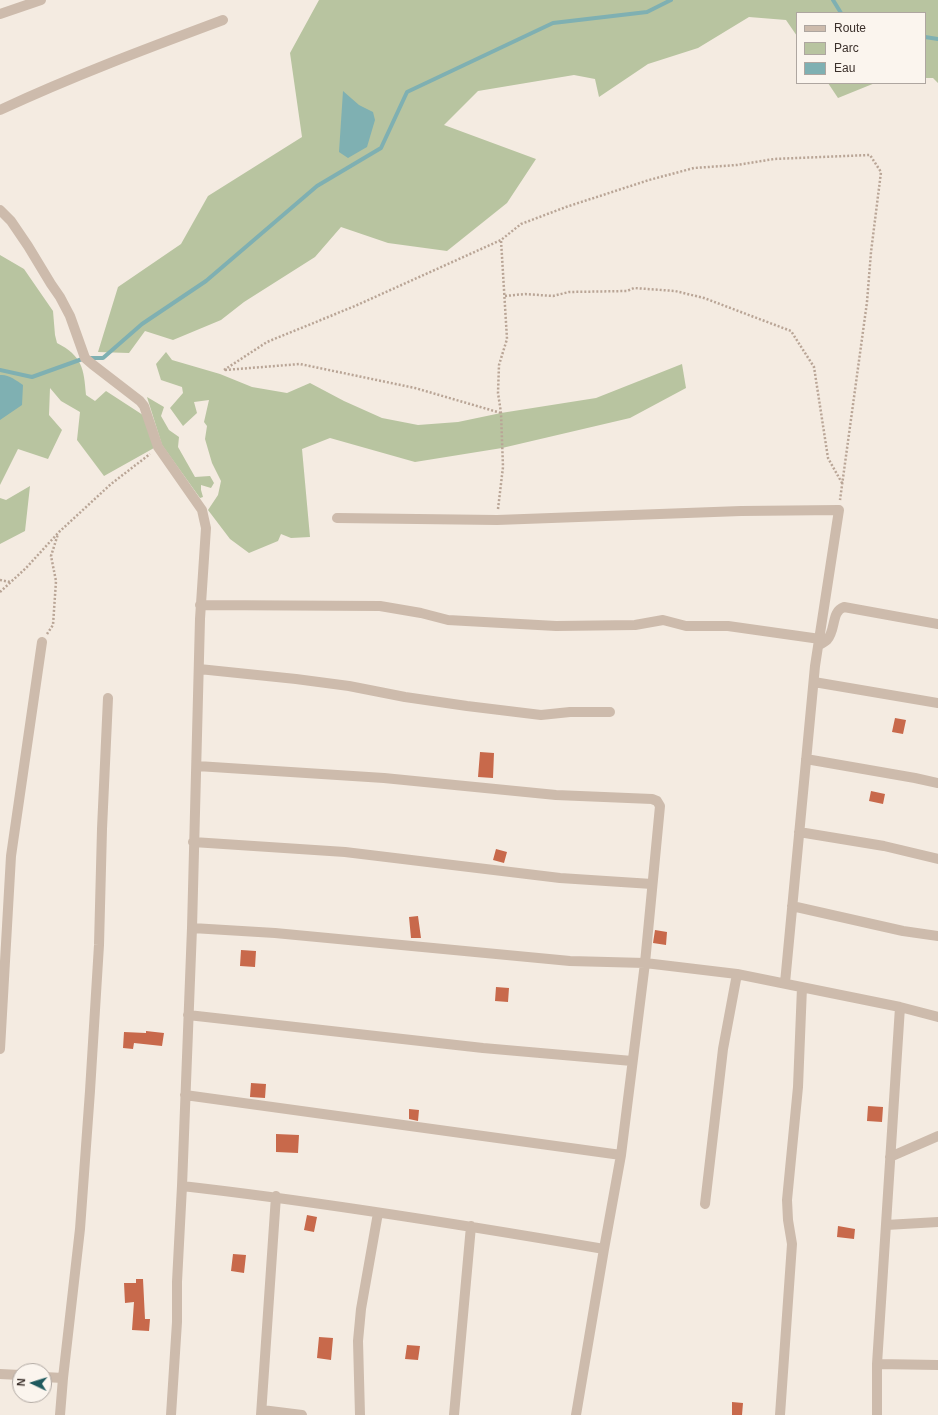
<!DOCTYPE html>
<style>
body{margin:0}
#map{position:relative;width:938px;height:1415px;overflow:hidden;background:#f4ebe1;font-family:Helvetica,sans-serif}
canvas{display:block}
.legend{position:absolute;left:796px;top:12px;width:130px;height:72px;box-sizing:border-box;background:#fbf5ee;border:1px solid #aea6a0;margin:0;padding:5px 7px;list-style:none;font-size:12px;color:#3b302b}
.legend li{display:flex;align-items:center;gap:8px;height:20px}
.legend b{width:20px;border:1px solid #aea6a0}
.north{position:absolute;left:12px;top:1363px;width:40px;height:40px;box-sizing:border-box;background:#fbf5ee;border:1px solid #aea6a0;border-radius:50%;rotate:274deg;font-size:11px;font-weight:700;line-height:16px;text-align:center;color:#3b302b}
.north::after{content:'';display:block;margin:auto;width:14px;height:18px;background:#1f5a5e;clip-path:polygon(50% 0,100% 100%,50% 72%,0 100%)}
</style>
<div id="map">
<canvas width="938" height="1415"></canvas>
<ul class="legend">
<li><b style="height:5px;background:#cdbbac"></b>Route</li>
<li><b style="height:11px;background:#b8c4a0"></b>Parc</li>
<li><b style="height:11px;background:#7fb0b2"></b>Eau</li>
</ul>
<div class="north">N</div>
</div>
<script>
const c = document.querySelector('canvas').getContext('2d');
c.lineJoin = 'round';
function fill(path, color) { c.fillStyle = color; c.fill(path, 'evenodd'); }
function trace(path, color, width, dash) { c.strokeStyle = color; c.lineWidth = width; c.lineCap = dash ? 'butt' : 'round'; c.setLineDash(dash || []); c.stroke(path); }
fill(new Path2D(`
 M319,0H938V83L933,78H925V13H797V36L786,20L749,17L698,48L648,64L599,97L595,79L574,75L478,91L444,125L536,159L507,203L447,251L388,243L341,227L315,257L244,302L221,320L173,340L145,331L129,353L98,352L118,287L181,244L208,196L302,137L290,53Z
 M828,83H875L838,98Z
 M0,255L24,269L53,311L55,335L57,343C82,356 84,368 86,395L95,401L106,391L146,417L154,448L104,476L77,440L80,412L61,401L50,388L49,415L62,430L48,459L18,449L0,485Z
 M166,352L172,360L220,374L252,387L287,393L310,383L344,401L382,418L418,425L458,422L501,413L596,398L682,364L686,388L630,418L502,448L415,462L330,438L302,449L310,537L291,538L281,534L278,541L249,553L230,539L208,510L218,495L221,481L212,463L205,439L207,426L204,422L209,400L194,402L197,413L183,426L170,408L183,393L182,387L161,380L156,364Z
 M147,397L164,407L161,416L169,430L179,437L178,447L195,477L210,476L214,483L211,488L201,485V490L203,497L200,498L162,445Z
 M30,486L25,531L0,544V498L6,500Z`), '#b8c4a0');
fill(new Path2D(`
 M343,91L359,105L373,112L375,120L367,147L348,158L339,152Z
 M0,375C8,374 16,380 23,385L22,405L0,420Z`), '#7fb0b2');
trace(new Path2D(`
 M833,0L841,13
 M925,37L938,39
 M0,370L32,377L85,358H103L142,324L206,281L317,186L381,148L407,92L553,23L647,12L671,0`), '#7fb0b2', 4);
fill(new Path2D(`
 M895,718L906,720L903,734L892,732Z
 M480,752L494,753L493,778L478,777Z
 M871,791L885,794L883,804L869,801Z
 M496,849L507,852L504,863L493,860Z
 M418,916L421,938H411L409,917Z
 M655,930L667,932L666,945L653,943Z
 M241,950L256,951L255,967L240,966Z
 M496,987L509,988L508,1002L495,1001Z
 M146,1031L164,1033L162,1046L134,1043L133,1049L123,1048L124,1032L146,1033Z
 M251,1083L266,1084L265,1098L250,1097Z
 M868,1106L883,1107L882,1122L867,1121Z
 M409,1109L419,1110L418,1121L409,1119Z
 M276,1134L299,1135L298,1153L276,1152Z
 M307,1215L317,1217L314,1232L304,1230Z
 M838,1226L855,1229L854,1239L837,1237Z
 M233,1254L246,1255L244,1273L231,1271Z
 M136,1279H143L145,1319H150L149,1331L132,1330L134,1302L125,1303L124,1283H136Z
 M319,1337L333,1338L331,1360L317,1358Z
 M407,1345L420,1346L418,1360L405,1359Z
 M732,1402L743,1403L742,1415H732Z`), '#c8694b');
trace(new Path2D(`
 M505,296L525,294L553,296L569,292L627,291L634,288L675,291L704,298L791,331L814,367L828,458L842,483
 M224,370L267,342L355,306L501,240L521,224L566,207L649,180L694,168L737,165L774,159L870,155L881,172L871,252L867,302L840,500
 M225,370L300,364L415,388L501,413
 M498,509L503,467L501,413L498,393L499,365L507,339L501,240
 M0,580L10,582
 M0,592L26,568L59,532L111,484L150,454
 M47,634L53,625L56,581L51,556L58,534`), '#b9a596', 2.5, [2, 2]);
trace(new Path2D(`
 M0,14L41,0
 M0,110C73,76 148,48 223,20
 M0,210L11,221L28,246L51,284L60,297L70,316L85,358L92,364L140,401L144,406L158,447L202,510L206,528L200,619L192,928L182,1186L177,1282V1322L171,1415
 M337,518L497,520L741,511L839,510L815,666L785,983
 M200,605L380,606L421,613L448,620L556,626L635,625L663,620L686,626H728L820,639
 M819,645C822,643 825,642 827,640C836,631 831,611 844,607L938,624
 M199,669L296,679L349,686L405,697L467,706L541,715L570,712H610
 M814,682L938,703
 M806,759L915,778L938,783
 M197,766L384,778L556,795L652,799L657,801L660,806L645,963L621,1155L604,1249L576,1415
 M799,832L884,846L938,859
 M193,842L345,852L560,878L652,884
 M792,906L903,931L938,936
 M192,928L275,933L570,961L645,963L737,974L900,1007L938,1017
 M188,1015L483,1048L632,1061
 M0,1049L11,856L42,642
 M185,1095L621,1155
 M890,1157L938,1136
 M182,1186C323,1202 464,1225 604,1249
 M705,1204L723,1049L737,974
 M886,1225L938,1222
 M877,1364L938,1365
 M0,1374L20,1375
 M44,1377L63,1378
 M262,1410L302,1415
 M60,1415L63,1378L80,1229L90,1091L99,945L102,829L108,698
 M261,1415L276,1196
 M360,1415L358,1341L361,1309L378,1213
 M454,1415L471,1226
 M780,1415L792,1244L788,1220L787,1200L798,1087L802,987
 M877,1415V1364L900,1007`), '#cdbbac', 10);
</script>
